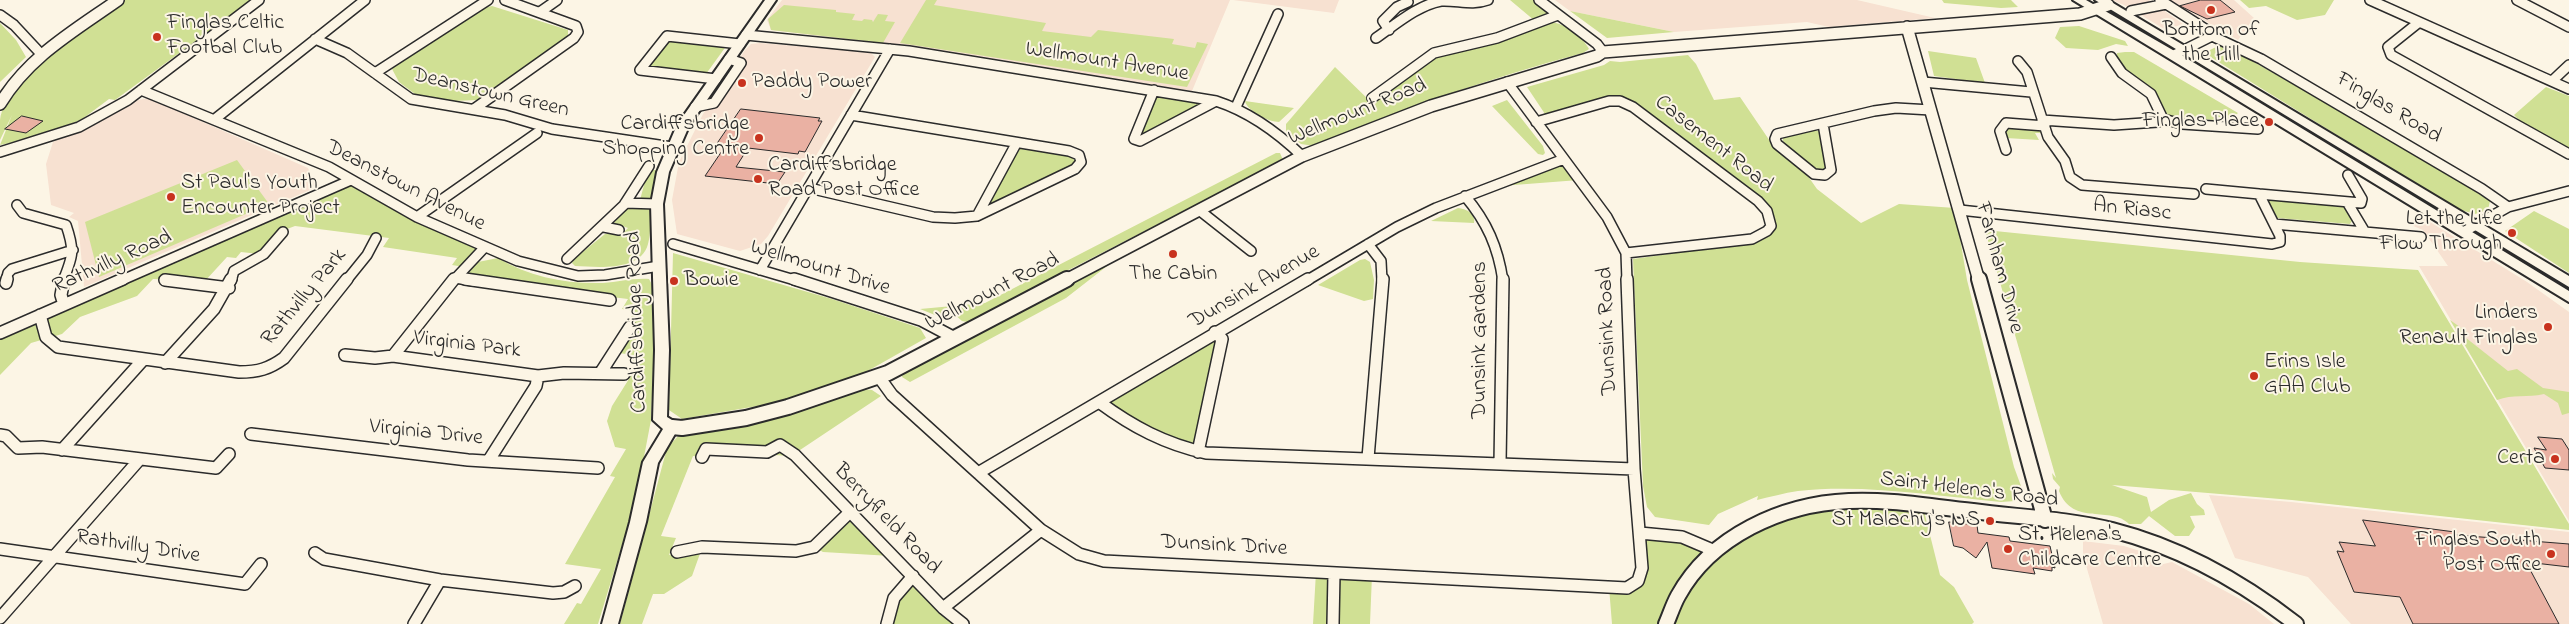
<!DOCTYPE html>
<style>
body{margin:0}
canvas{display:block;background:#fcf5e5}
</style>
<canvas width="2569" height="624"></canvas>
<script>
const c = document.querySelector('canvas').getContext('2d');
c.lineJoin = 'round';
function fill(path, color) { c.fillStyle = color; c.fill(path, 'evenodd'); }
function trace(path, color, width, dash) { c.strokeStyle = color; c.lineWidth = width; c.lineCap = dash ? 'butt' : 'round'; c.setLineDash(dash || []); c.stroke(path); }
function label(font, color, halo, rows, align = 'center') {
  c.font = font + ' "Indie Flower",sans-serif'; c.lineWidth = 4; c.setLineDash([]); c.textBaseline = 'middle'; c.strokeStyle = halo; c.fillStyle = color; for (const [text, x, y, turn = 0] of rows) {
    c.save(); c.translate(x, y); c.rotate((+turn || 0) * Math.PI / 180); c.textAlign = isNaN(turn) ? turn : align; if (halo) c.strokeText(text, 0, 0); c.fillText(text, 0, 0); c.restore();
  }
}
fill(new Path2D(`
 M782,0H1230L1192,91L894,45L771,30L767,20Z
 M1233,0H1339L1334,13Z
 M1555,0H1857L1935,18L1829,27L1807,22L1674,32L1570,11Z
 M2112,0H2149L2183,24L2166,30L2124,5Z
 M2169,0H2234L2254,18L2238,40Z
 M760,43L870,52L875,57L768,236L761,244L740,251L677,234L672,200L679,162L703,114L745,50L751,44Z
 M148,98L308,168L315,184L310,190L84,287L78,221L69,217L74,213L51,205L46,164L53,142L94,124L134,101Z
 M2422,217L2527,282L2569,312V521L2419,266H2448L2423,230L2406,223Z
 M2209,495L2291,502L2569,532V624H2351L2308,577L2235,558Z
 M2083,541L2124,546L2140,551L2150,561L2159,565L2172,562L2249,604L2274,624H2103L2083,555Z`), '#f7e1d1');
fill(new Path2D(`
 M122,0H252L115,100L109,99L81,120L29,139L0,145L12,115L0,140C0,133 0,126 0,120C7,75 87,26 122,0Z
 M926,0H937L934,5L1046,23L1042,31L1091,37L1098,30L1174,39L1172,44L1195,48L1197,42L1208,44L1187,87L900,43Z
 M1510,0H1539L1558,15L1535,21Z
 M1942,0H2011L2018,7L2001,8L1944,3Z
 M2240,0H2334L2325,15L2297,20L2266,6L2249,8Z
 M784,5L836,10V12L855,14L852,20L862,21L864,19L872,20L873,22L878,14L888,15L885,21L895,22L883,43L771,30L768,19Z
 M492,6L568,30V37L477,100L454,101L415,94L399,82L392,69L396,64L483,8Z
 M1570,11L1674,32L1607,38Z
 M1551,22C1566,24 1582,36 1589,49L1583,53C1491,78 1401,108 1314,146L1301,144L1286,132V124L1335,67L1372,103L1434,58L1462,47Z
 M0,23L16,40L26,57L0,82Z
 M2079,26L2125,41L2128,46L2116,44L2098,50L2066,48L2055,38L2060,27Z
 M670,39L727,45L706,74L648,67Z
 M2222,44L2487,194L2490,201L2488,210L2475,214L2457,209L2204,53Z
 M1928,51L1976,58L1985,83L1934,76Z
 M2125,52H2134L2238,113L2229,121L2172,117L2166,114L2154,92L2117,65V53Z
 M1688,55L1696,64L1714,100L1740,97L1776,150L1805,172L1817,189L1861,223L1899,204L1955,208L1967,280L2014,467L2021,486L2014,495L2015,501L2001,502C1934,496 1866,484 1798,491C1784,493 1770,497 1757,500L1758,496L1718,514L1709,525L1655,517L1647,507L1643,486L1633,259L1755,242L1769,235L1761,200L1628,99L1607,97L1545,114L1527,87L1604,65L1610,61L1620,62Z
 M2546,87L2569,96V149L2520,121L2514,115Z
 M1156,97L1202,104L1140,137L1139,130Z
 M1507,100L1543,146L1545,153L1543,155L1538,154L1492,106Z
 M1245,101L1294,108L1279,122C1269,122 1247,111 1245,101Z
 M2006,128H2040L2042,133H2035L2039,140L2006,138L2004,132Z
 M1811,130L1820,131L1826,165L1825,169C1809,172 1793,152 1783,141V137Z
 M1017,149C1034,149 1065,149 1077,162L1072,169L991,207L987,204Z
 M1276,153H1280L1283,160L967,322L962,321L954,314L945,319L920,309L985,303Z
 M1563,159L1579,180L1488,187Z
 M237,160L269,204L99,277L85,222Z
 M648,170H660L653,199L640,200Z
 M351,180L483,248L464,267L452,265L457,258L383,247L389,238L295,226L279,232L259,254L241,252L236,258L227,257L205,281L153,279L137,296L80,317L62,334L31,343L0,375V333Z
 M2267,199L2336,204L2345,208L2352,221L2350,224L2277,218L2273,216L2264,200Z
 M636,206L651,209C650,220 651,234 648,244C641,272 597,267 575,266L572,263L574,259L605,234H622L628,228L614,223L624,210Z
 M1458,208C1466,209 1476,213 1474,223L1431,221Z
 M2534,211L2569,229V273L2505,231Z
 M1985,230L2300,262L2418,270L2569,524V530L2292,500L2112,485L2147,497L2151,512L2169,500L2191,493L2197,504L2204,510L2205,515L2190,516L2195,527L2189,536H2175L2149,516L2141,524H2129C2111,505 2073,527 2059,491L2060,487L2053,479L2052,473L2056,478Z
 M673,253L832,299L920,328L926,338L857,377L775,403L682,419L669,410Z
 M498,258C530,277 565,284 603,283C618,282 633,278 649,279L656,292L651,420L636,499L598,624H564L577,603L581,604L601,569L565,564L615,477L610,476L626,449L615,447L607,421L612,406L639,363L630,361L634,355L619,353L626,325L635,311L622,309L628,299L470,280L469,269L478,262Z
 M1365,259L1370,262L1374,280L1373,299L1364,301L1318,285L1360,260Z
 M1109,263H1111L1066,298L910,382L902,377L904,370Z
 M2450,320L2467,332L2461,334L2508,371L2517,369L2543,388L2569,392V413L2562,415L2558,403L2544,394C2527,398 2513,394 2497,400Z
 M1223,329L1198,451L1176,447L1100,402Z
 M861,389L872,390L881,396L791,456L704,451L702,457L693,456L661,536L676,538L669,555L702,548L692,576L664,594H653L642,624H620L667,448L680,434L810,406Z
 M1820,504L1923,507L1940,575L1954,587L1974,622L1972,624H1612L1609,587L1636,585L1640,533L1682,538L1714,551L1742,530Z
 M850,514L891,556L823,552L814,547Z
 M1316,572L1334,573L1333,624H1313Z
 M1335,573L1372,575L1370,624H1333Z
 M913,577L962,624H887L895,598Z`), '#d0e094');
const building = new Path2D(`
 M2201,0H2220L2235,12L2207,19L2180,6Z
 M741,109L820,118L818,121H822L805,152L799,151L798,154L748,148L736,167L785,172L777,184L705,176L726,145L717,144Z
 M22,116L43,121L26,133L5,129Z
 M2538,437L2562,439L2569,450V470L2545,468L2534,448L2546,450Z
 M2363,520L2455,532L2456,535L2569,544V567L2526,562L2559,624H2413L2400,597L2354,592L2337,551L2344,552L2339,542L2375,546Z
 M1949,522L1977,525L1978,533L2009,537L2010,541L2050,546L2055,568L2052,567V571L2033,568L2035,574L1992,568L1987,542L1976,558L1963,548L1954,546Z`);
fill(building, '#eab1a3');
trace(building, '#2b2b2b', 1);
const minorFar1 = new Path2D(`
 M1539,0L1597,44L1603,52
 M2160,0L2210,32L2212,36L2261,59L2482,189L2508,207
 M2370,0L2569,89
 M2517,0L2569,27
 M2131,11L2166,4
 M540,12L557,0
 M0,15L14,25L42,55
 M2418,23L2388,47L2391,55L2569,154
 M1389,30L1383,21L1397,7L1408,2
 M746,35L909,51L1216,101C1250,112 1277,132 1302,156
 M1376,38C1395,25 1418,5 1441,1C1457,0 1472,6 1488,0
 M315,39L347,53L411,99L505,115L552,129L672,147
 M2174,55L2212,36
 M2018,61L2027,72L2048,137L2065,161L2070,177L2082,185L2194,194
 M375,73L488,0
 M716,79L640,70L667,36L740,44
 M2552,81L2569,65
 M1507,82L1607,217L1626,253L1627,281
 M1923,82L2031,92
 M141,90L329,167L417,217L518,261L578,276L605,275L659,266
 M1154,90L1134,139L1140,141L1216,101
 M1372,98L1434,53L1497,38L1558,15
 M695,107L714,103L741,63L729,59
 M1236,107L1278,14
 M474,109L574,38L578,32L576,26L505,0
 M215,119L365,0
 M2163,119L2182,124L2258,129
 M2042,120L2114,125L2158,122L2163,119L2151,94L2122,73L2111,57
 M1536,122L1609,101H1620L1633,107L1758,201L1767,211L1771,226L1767,231L1752,239L1626,253
 M1823,124L1831,170L1825,175L1814,174L1777,144L1775,139L1777,134L1874,111L1896,108L1931,110
 M2006,150L2000,131L2006,123L2045,126
 M0,152L79,127L128,100L259,0
 M809,188L933,217L955,218L977,216L1075,169L1081,162L1079,155L1069,151L851,115
 M2206,189L2259,194
 M1465,196C1487,222 1498,247 1503,281
 M2347,202L2365,232
 M625,203L657,204
 M17,205L23,213L66,225C75,251 73,256 63,281
 M1199,210L1251,251
 M1960,210L2272,244L2280,242V236L2259,194L2361,203L2362,199L2348,175
 M977,216L1016,144
 M417,217L537,133
 M2274,224L2421,237
 M604,227L619,230
 M2465,231L2508,207L2569,191
 M673,244L798,281
 M1368,244L1381,261L1382,281
 M567,259L624,205L649,166
 M760,270L890,49
 M455,278L474,281
 M165,280L170,281
 M6,281L8,273L12,269L73,250
 M120,281L351,180
 M231,281L234,271L264,254L283,232
 M346,281L367,255L376,238
 M453,281L484,248
 M1306,281L1397,227L1436,208L1564,159`);
const minor = new Path2D(`
 M64,279L61,295L64,305
 M465,279L610,300
 M794,279L921,320L953,337
 M165,280L229,288
 M6,283L7,279
 M40,315L46,337L58,347L239,372C258,372 269,369 284,358L347,279
 M0,333L123,279
 M345,355L375,358L393,356L538,376L536,386L489,460
 M393,356L454,279
 M165,363L214,309L231,279
 M601,372L630,327
 M538,376L564,373L624,374
 M879,377L892,395L1041,530L1079,554L1104,561L1627,588L1638,581L1642,568L1634,469L1627,279
 M1099,402C1133,427 1165,444 1206,453L1634,469
 M251,434L468,460L598,468
 M0,435L6,436L18,448L42,447L216,468L229,454
 M62,450L142,361
 M1198,452L1222,339L1215,332
 M702,457L706,449L767,452L780,445L795,455L943,608L963,624
 M1368,458L1383,279
 M1500,463L1503,279
 M978,473L1308,279
 M1640,533L1682,537L1715,551
 M0,549L245,584L261,564
 M677,552L702,547L796,551L814,547L850,512
 M315,553L324,559L440,580L553,593L564,592L575,586
 M943,608L1041,530
 M0,618L139,460
 M414,624L440,580
 M887,624L894,598L913,576
 M1333,624L1334,573`);
const tertiaryFar1 = new Path2D(`
 M1907,27L1979,281
 M0,104C28,57 74,31 118,0
 M1064,281L1302,156L1431,106L1597,56L1603,52L2080,14L2108,5`);
const tertiary = new Path2D(`
 M1979,279L2045,520
 M672,427L682,428L746,418L788,407L888,373L1067,279
 M1666,624C1670,615 1673,605 1678,596C1711,536 1782,504 1849,501C1890,499 1932,507 1973,511C2019,517 2067,519 2112,530C2179,547 2242,582 2296,624`);
const secondary = new Path2D(`
 M765,0H776L689,126L669,172L663,204L669,350L667,417L677,423L679,427L658,463L646,522L618,624H602L630,522L643,462L663,429L653,420L655,350L651,204L657,172L677,125Z
 M2073,0H2086L2178,53L2569,291V302Z
 M2095,0H2108L2569,276V287Z`);
trace(minorFar1, '#2b2b2b', 12);
trace(minor, '#2b2b2b', 14);
trace(tertiaryFar1, '#2b2b2b', 14);
trace(tertiary, '#2b2b2b', 18);
trace(secondary, '#2b2b2b', 4);
trace(minorFar1, '#fcf5e5', 9);
trace(minor, '#fcf5e5', 11);
trace(tertiaryFar1, '#fcf5e5', 11);
trace(tertiary, '#fcf5e5', 14);
fill(secondary, '#fcf5e5');
for (const [x, y, r, color] of [
 [2211,10,5,"#c8321e"],
 [157,37,5,"#c8321e"],
 [742,83,5,"#c8321e"],
 [2269,122,5,"#c8321e"],
 [759,138,5,"#c8321e"],
 [758,179,5,"#c8321e"],
 [171,197,5,"#c8321e"],
 [2512,233,5,"#c8321e"],
 [1173,254,5,"#c8321e"],
 [674,281,5,"#c8321e"],
 [2548,327,5,"#c8321e"],
 [2254,376,5,"#c8321e"],
 [2555,459,5,"#c8321e"],
 [1990,521,5,"#c8321e"],
 [2008,549,5,"#c8321e"],
 [2551,554,5,"#c8321e"]
]) { const dot = new Path2D(); dot.arc(x, y, r, 0, 2 * Math.PI); c.fillStyle = color; c.fill(dot); trace(dot, '#fcf5e5', 2); }
label('22px', '#2b2b2b', '#fcf5e5', [
 ["Finglas Celtic",167,24],
 ["Footbal Club",167,49],
 ["Bottom of",2211,31,"center"],
 ["the Hill",2211,56,"center"],
 ["Paddy Power",752,83],
 ["Finglas Place",2259,122,"right"],
 ["Cardiffsbridge",749,125,"right"],
 ["Shopping Centre",749,150,"right"],
 ["Cardiffsbridge",768,166],
 ["Road Post Office",768,191],
 ["St Paul's Youth",181,184],
 ["Encounter Project",181,209],
 ["Let the Life",2502,220,"right"],
 ["Flow Through",2502,245,"right"],
 ["The Cabin",1173,275,"center"],
 ["Bowie",684,281],
 ["Linders",2538,314,"right"],
 ["Renault Finglas",2538,339,"right"],
 ["Erins Isle",2264,363],
 ["GAA Club",2264,388],
 ["Certa",2545,459,"right"],
 ["St Malachy's NS",1980,521,"right"],
 ["St. Helena's",2018,536],
 ["Childcare Centre",2018,561],
 ["Finglas South",2541,541,"right"],
 ["Post Office",2541,566,"right"]
], 'left');
label('22px', '#2b2b2b', '#fcf5e5', [
 ["Wellmount Avenue",1107,63,9],
 ["Deanstown Green",490,94,13],
 ["Finglas Road",2388,109,31],
 ["Wellmount Road",1358,113,-22],
 ["Casement Road",1713,145,38],
 ["Deanstown Avenue",405,187,27],
 ["An Riasc",2132,211,6],
 ["Rathvilly Road",113,263,-24],
 ["Farnham Drive",1998,268,75],
 ["Wellmount Drive",820,269,17],
 ["Dunsink Avenue",1255,288,-30],
 ["Wellmount Road",993,293,-27],
 ["Rathvilly Park",305,298,-50],
 ["Cardiffsbridge Road",638,322,-92],
 ["Dunsink Road",1609,331,-92],
 ["Dunsink Gardens",1481,340,-90],
 ["Virginia Park",467,346,7],
 ["Virginia Drive",426,434,6],
 ["Saint Helena's Road",1969,491,7],
 ["Berryfield Road",886,520,46],
 ["Dunsink Drive",1224,547,3],
 ["Rathvilly Drive",138,548,9]
]);
</script>
